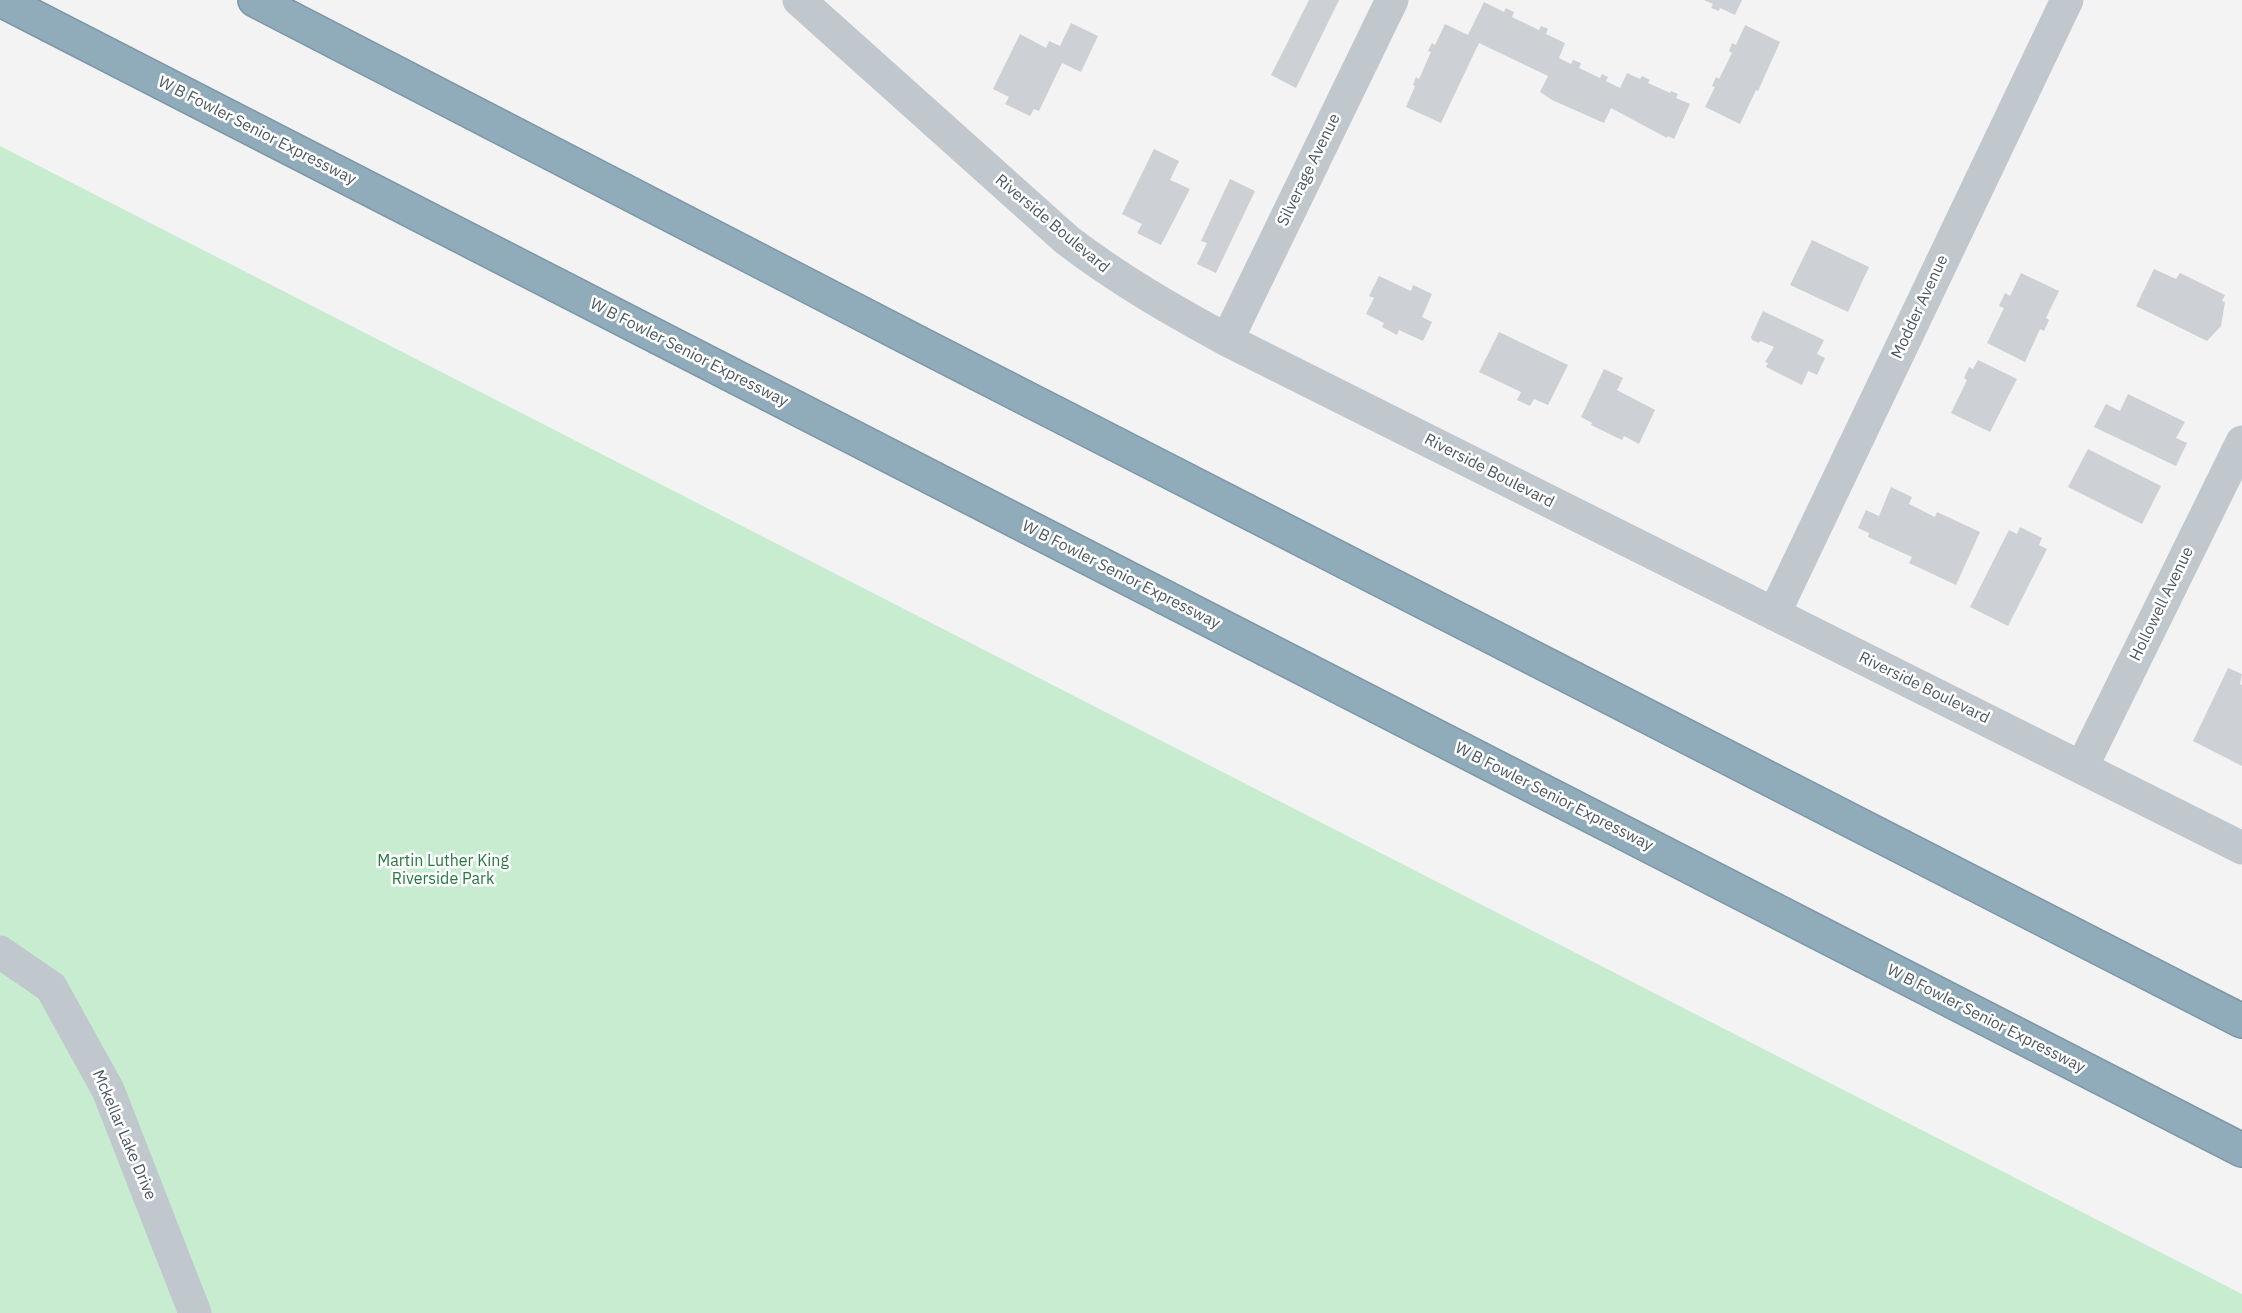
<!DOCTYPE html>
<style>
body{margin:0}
canvas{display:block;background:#f4f3f3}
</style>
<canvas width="2242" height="1313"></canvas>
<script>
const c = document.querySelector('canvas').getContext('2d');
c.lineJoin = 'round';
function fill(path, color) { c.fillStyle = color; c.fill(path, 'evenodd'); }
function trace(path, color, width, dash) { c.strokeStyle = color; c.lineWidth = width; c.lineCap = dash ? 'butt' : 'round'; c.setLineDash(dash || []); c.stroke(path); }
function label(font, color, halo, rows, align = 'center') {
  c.font = font + ' "IBM Plex Sans",sans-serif'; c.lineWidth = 5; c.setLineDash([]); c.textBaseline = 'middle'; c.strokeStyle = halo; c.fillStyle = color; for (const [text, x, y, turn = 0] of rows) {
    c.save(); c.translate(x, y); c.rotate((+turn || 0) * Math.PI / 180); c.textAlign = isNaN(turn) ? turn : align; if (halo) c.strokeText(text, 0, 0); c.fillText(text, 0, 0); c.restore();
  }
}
fill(new Path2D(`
 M0,146L2242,1294V1313H0Z`), '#c7ecd0');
fill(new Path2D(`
 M1309,0H1339L1296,88L1271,75Z
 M1704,0H1742L1735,15L1720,8L1719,11L1711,8L1713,4Z
 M1484,2L1504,12L1506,8L1514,12L1512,17L1539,30L1541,26L1548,29L1546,34L1565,43L1559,58L1571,64L1573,60L1581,63L1579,68L1600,78L1602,74L1608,77L1606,81L1620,88L1627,73L1640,79L1642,76L1650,80L1648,83L1670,93L1671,91L1678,94L1676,98L1690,104L1674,139L1668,136L1667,138L1611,108L1604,123L1552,100L1540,92L1548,76L1479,43L1441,123L1406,107L1415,86L1413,85L1416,77L1419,79L1431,52L1428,51L1432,43L1435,45L1445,24L1468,35Z
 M1071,23L1098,36L1081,72L1062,63L1039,111L1034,109L1030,116L1005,104L1009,97L993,89L1020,34L1046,48L1049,41L1060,46Z
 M1745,25L1780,42L1758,91L1756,90L1740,124L1705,107L1715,87L1712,86L1716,77L1719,79L1732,53L1729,51L1732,43L1736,45Z
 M1154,149L1179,161L1170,180L1190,189L1161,245L1137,233L1142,224L1122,214Z
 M1230,179L1255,191L1216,273L1197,264L1207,243L1201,241Z
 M1812,240L1869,267L1848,312L1790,285Z
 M2154,269L2176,279L2180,273L2225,295L2222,301L2225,302L2221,326L2207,341L2136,306Z
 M2021,273L2059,291L2046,318L2049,320L2044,331L2040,329L2025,362L1987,343L2004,308L1999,306L2005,293L2010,296Z
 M1379,276L1411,291L1413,285L1432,294L1422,317L1432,322L1423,341L1399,330L1397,335L1382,327L1384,323L1366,314L1374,298L1369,296Z
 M1763,311L1824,340L1817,354L1825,358L1817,375L1808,371L1802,385L1766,367L1768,363L1765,362L1774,347L1760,341L1759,343L1752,340L1751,337Z
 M1499,332L1568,365L1548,405L1534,399L1530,406L1517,400L1521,392L1479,372Z
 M1978,360L2017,379L1990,432L1951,413L1967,380L1964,378L1969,367L1973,369Z
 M1604,369L1623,378L1617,390L1655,410L1639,444L1624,436L1622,440L1591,425L1592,423L1581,417Z
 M2128,394L2185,422L2176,438L2187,443L2176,466L2094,427L2106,404L2120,411Z
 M2088,449L2161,486L2142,524L2068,487Z
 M1891,487L1912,497L1909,504L1935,517L1937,512L1980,532L1956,585L1909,563L1912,557L1868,537L1869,533L1858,528L1866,510L1879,516Z
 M2020,527L2042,538L2039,545L2047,549L2008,626L1970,607L2009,530L2017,534Z
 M2228,668L2242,674L2240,684L2242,685V766L2193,741Z`), '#cdd0d4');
const highway = new Path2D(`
 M1,0L2242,1150
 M255,0L932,350L2242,1021`);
trace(highway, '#7b97a7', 36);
trace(new Path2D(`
 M799,0L1067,240C1118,279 1170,309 1227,340L2242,848
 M1227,340L1392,0
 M1774,614L2067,0
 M2082,767L2242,442
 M0,952L51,987L108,1090L195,1313`), '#c0c8cd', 33);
trace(highway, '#90acbb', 33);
label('16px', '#4c585e', '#fff', [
 ["W B Fowler Senior Expressway",257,131,27],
 ["Silverage Avenue",1309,170,-64],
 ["Riverside Boulevard",1052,224,40],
 ["Modder Avenue",1920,307,-65],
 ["W B Fowler Senior Expressway",689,353,27],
 ["Riverside Boulevard",1489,471,27],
 ["W B Fowler Senior Expressway",1121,575,27],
 ["Hollowell Avenue",2162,604,-64],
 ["Riverside Boulevard",1924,688,26],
 ["W B Fowler Senior Expressway",1554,797,27],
 ["W B Fowler Senior Expressway",1986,1019,27],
 ["Mckellar Lake Drive",124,1135,67]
]);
label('16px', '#237940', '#fff', [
 ["Martin Luther King",443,861],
 ["Riverside Park",443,879]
]);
</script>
